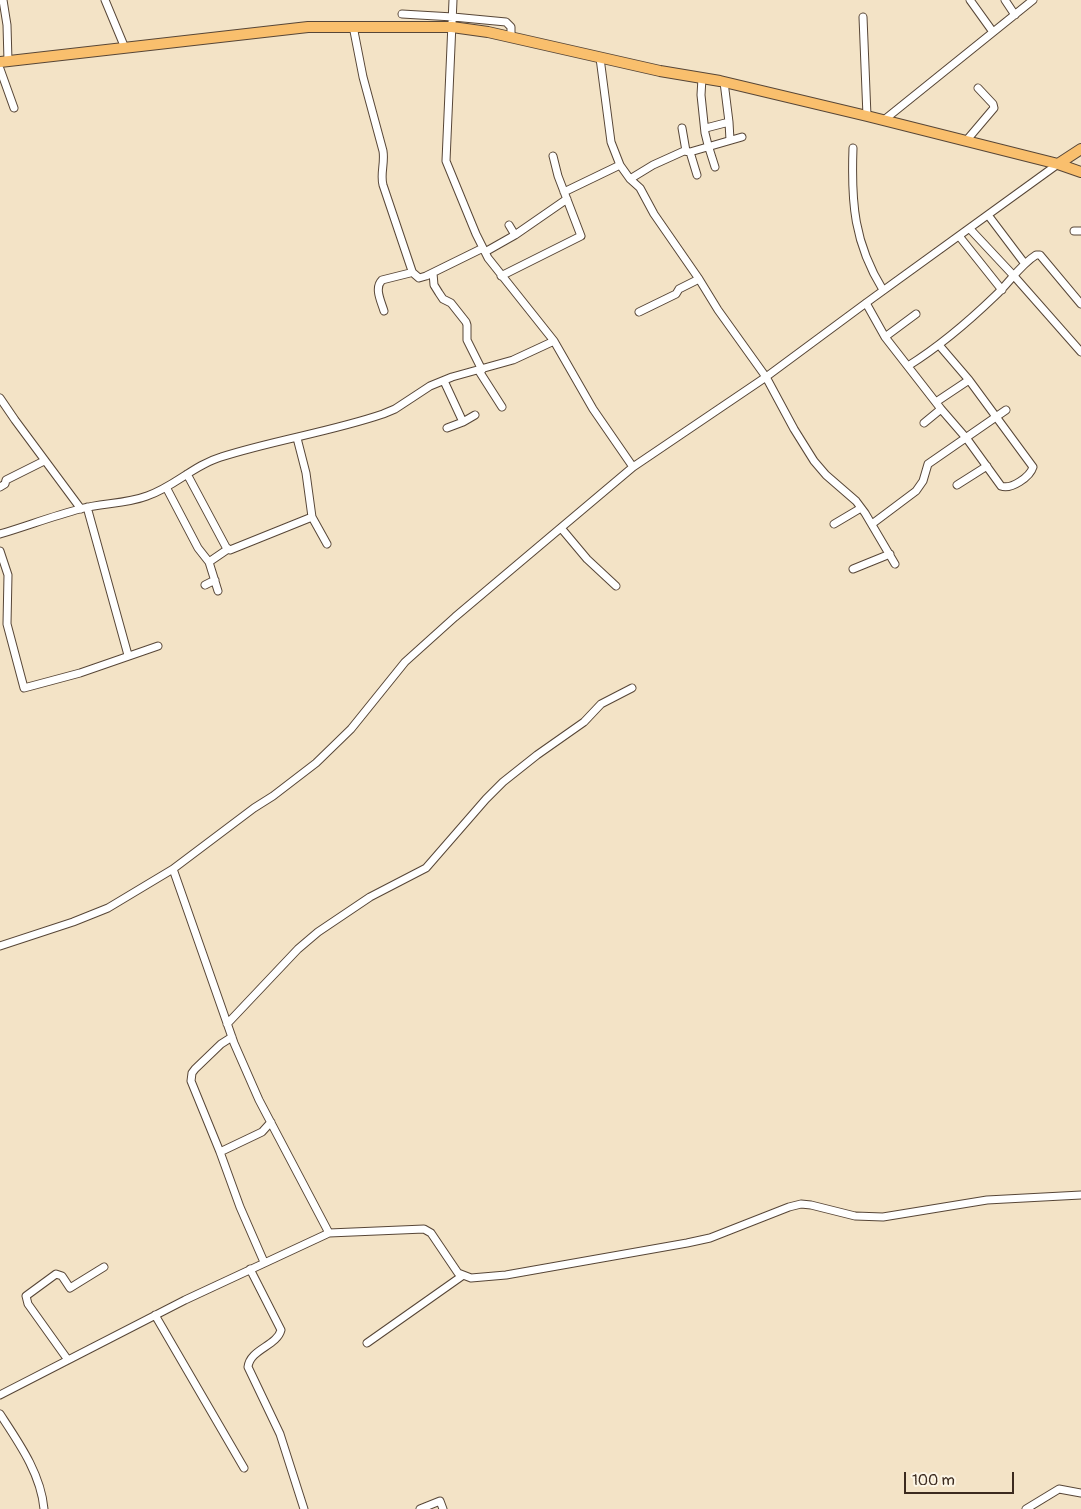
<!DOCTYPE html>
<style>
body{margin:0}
#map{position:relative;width:1081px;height:1509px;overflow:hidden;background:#f3e3c6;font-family:Pangolin,sans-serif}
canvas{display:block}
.scale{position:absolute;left:904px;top:1472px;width:110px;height:22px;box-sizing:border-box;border:2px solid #3b2a1e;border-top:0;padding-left:6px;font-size:15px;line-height:18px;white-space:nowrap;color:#3b2a1e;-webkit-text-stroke:4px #fcf5e5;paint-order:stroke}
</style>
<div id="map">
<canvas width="1081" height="1509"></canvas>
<div class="scale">100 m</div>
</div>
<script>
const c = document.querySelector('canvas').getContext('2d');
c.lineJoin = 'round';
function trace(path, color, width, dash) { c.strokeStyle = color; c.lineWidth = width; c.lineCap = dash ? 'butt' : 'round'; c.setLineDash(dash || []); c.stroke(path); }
const minor = new Path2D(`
 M3,0L7,25L8,61
 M105,0L125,48
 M970,0L993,32
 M1005,0L1015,15
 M402,14L453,17L506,22L511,27V37
 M863,17L867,116
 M353,26L363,77L383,151C385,163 380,174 383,185L412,271L410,273L382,280C374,288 381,301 384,311
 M600,58L611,142L620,165L630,179L640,188L654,214L699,279L718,310L766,377L794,429L814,461L826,475L856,501L865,513L895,564
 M0,69L14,108
 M702,78L701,95L705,133L708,145L715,167
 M884,120L1033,0
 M729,122L730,140
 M682,128L686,151
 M706,128L729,122L724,82
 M966,141L994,108L993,104L978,88
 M853,148C851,203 854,243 883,290
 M690,152L697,175
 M630,179L653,165L684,151L690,152L742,137
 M564,192L620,165
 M988,215L1025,264
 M509,225L515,235
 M970,229L1014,276L1081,352
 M1074,231H1081
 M959,236L1002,290
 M485,252L515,235L567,199
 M412,272L419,278L426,276L483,248
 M433,273L434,285L439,293L443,299L451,303L466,322L467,325V340L482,370
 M501,276L581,236L558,176L553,156
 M866,303L885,337L941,409L967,439L1001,486C1011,490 1030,477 1033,467L969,380L939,345
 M639,312L676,294L679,289L699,279
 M885,337L916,314
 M554,341L593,409L633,467
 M908,366C940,346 968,322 995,296C1009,283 1020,265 1036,255H1040L1081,304
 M479,371L502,407
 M444,381L463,422L447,428
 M0,398L15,420L81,509
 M936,402L969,380
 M463,422L475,415
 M924,423L941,409
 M187,474L226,547L230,550L312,517L306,473L297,438
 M957,485L987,466
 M0,487L5,484L6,480L44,461
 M166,487L198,548L209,562
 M87,507L128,655
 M312,517L327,544
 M834,524L861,508
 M872,524L916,491L923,481L928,464L1006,410
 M561,528L587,559L616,586
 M0,534C27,526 53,516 80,509C102,503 126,504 147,496C174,487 194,465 221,457C274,440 330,432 383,414L395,409L430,386L452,377L513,360L554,341L488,258L476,234L446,161L453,0
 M0,551L8,575L7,624L24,688L80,673L158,646
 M853,569L890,554
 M205,585L215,580
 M218,591L209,562L228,549
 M173,869L234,1043L259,1100L329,1233L424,1229L431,1233L458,1273L471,1278L506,1275L687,1243L710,1238L789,1207L801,1204L811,1205L855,1216L883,1217L987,1200L1081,1195
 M0,946L73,922L108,908L173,869L254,808L273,796L316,763L351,729L405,662L455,617L633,467L766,377L866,303L1058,164
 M227,1024L298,949L318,932L370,897L426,868L486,799L503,782L537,755L584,722L601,704L632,688
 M232,1037L221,1044L195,1069L192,1073L191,1081L220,1152L240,1207L264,1262
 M220,1152L262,1132L271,1122
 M250,1269L281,1330C277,1346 250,1349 248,1367L280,1434L304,1509
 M155,1315L244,1468
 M367,1343L462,1276
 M68,1360L28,1304L26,1296L56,1274L62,1276L70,1288L104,1267
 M0,1395L185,1300L329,1233
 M0,1414C19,1443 41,1474 44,1509
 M420,1509L440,1501L443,1509
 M1026,1509L1059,1489L1081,1493`);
const primary = new Path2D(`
 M0,62L308,27H452L488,32L660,71L720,81L867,116L1058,164L1081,172
 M1058,164L1081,149`);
trace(minor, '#574637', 9);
trace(primary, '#574637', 12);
trace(minor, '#fff', 7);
trace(primary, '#f9bf6d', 10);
</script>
